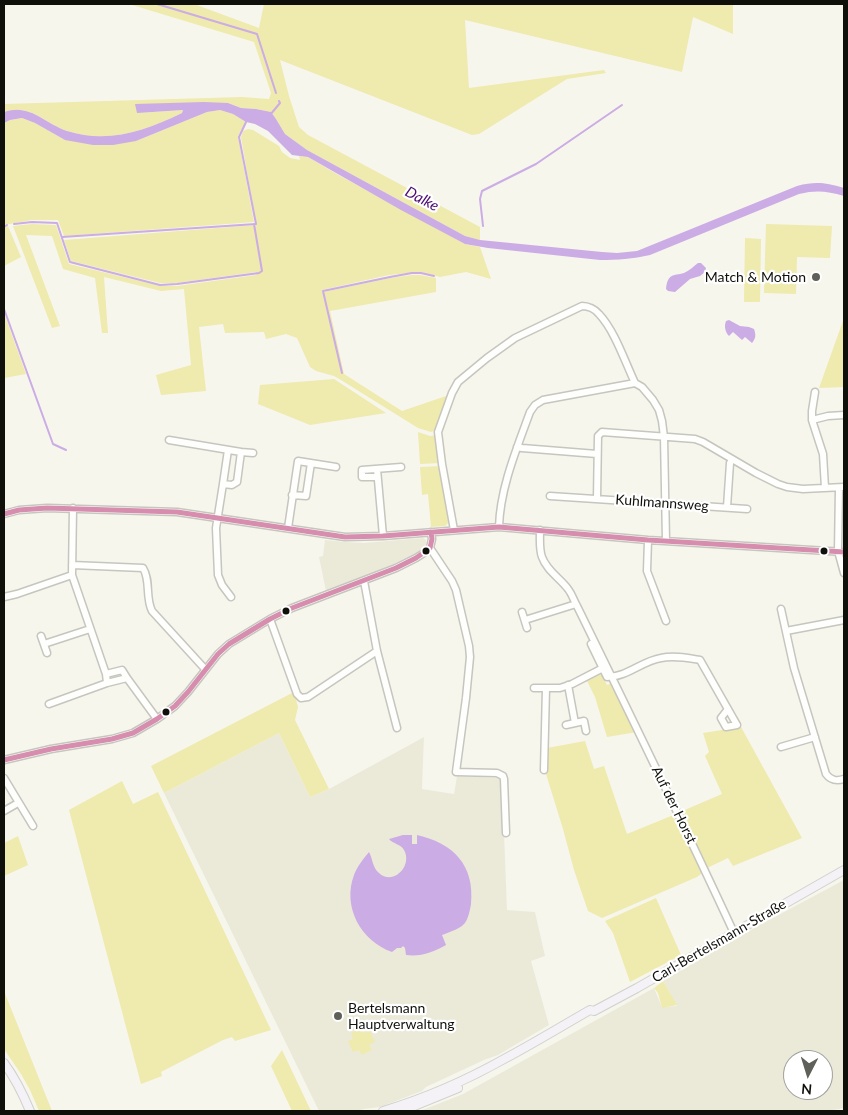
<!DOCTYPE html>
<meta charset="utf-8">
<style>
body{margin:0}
#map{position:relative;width:848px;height:1115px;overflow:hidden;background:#f6f6ed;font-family:Lato,sans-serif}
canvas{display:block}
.frame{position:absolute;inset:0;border:5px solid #10100b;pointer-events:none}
.north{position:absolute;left:783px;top:1050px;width:50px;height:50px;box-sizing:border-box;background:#fff;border:1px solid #9f9f9d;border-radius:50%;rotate:185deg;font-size:14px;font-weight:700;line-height:20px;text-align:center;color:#10100b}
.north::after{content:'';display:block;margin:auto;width:18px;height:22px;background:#60605a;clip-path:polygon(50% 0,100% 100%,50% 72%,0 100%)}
</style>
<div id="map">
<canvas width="848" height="1115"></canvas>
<div class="frame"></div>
<div class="north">N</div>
</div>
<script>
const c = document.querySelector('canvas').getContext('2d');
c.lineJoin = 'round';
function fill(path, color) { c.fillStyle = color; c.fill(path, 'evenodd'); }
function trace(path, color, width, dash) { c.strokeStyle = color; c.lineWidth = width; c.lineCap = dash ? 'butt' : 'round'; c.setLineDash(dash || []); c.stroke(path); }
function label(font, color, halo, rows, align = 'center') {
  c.font = font + ' Lato,sans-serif'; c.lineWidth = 4.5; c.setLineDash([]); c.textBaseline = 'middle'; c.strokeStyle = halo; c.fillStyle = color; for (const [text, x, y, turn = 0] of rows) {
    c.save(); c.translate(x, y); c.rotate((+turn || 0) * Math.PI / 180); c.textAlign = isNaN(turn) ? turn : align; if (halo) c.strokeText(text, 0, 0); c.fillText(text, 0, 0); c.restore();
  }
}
fill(new Path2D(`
 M423,538L426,540V544L425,547L415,554L394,564L326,591L319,557L323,556L325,540L345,542L364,543Z
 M279,733L310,797L329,789L424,737L422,789L454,794L457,776L500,778L502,780L507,910L535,912L545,956L531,961L549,1025L498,1055L484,1060L426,1087L422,1091L380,1107L364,1109L356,1111L355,1110L350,1111H319L164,793Z
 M844,880V1108L827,1111H420L463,1094L654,988L662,1007L677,1006L663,981L756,927ZM793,1060H823V1090H793Z`), '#ebead9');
fill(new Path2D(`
 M129,4H194L259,28L264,4H733V34L693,17L682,72L465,20L469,88L604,70L606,73L567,79L479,134L472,135L280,60L289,96L299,127L308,135L480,227V240L465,236L307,150L285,134L276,119L271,112L256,109L241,108L228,103L137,113L183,110L182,113C145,131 108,144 67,131C44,123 31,103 4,112V104L242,97L269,99L271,93L254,42Z
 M220,110L233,114L246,122L238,136L254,222L64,236L58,220H32L4,225V123L10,120L22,118L35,123L65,140L136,141L207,112Z
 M248,129L253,130L279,146L282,152L290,158L300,160L299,156L308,157L335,173L465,244L480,247L491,279L466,272L440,277L421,272L389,275L322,290L323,292L390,278L412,275H420L436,278V292L330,311L344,374L402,411L449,395L436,430L431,432L418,428L341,380L334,376L316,371L310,367L297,338L286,334L266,339L264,332L225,333L223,324L199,327L206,391L161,395L156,375L191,365L184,289L161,291L104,277L108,333H102L95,278L63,269L52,236L26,235L60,326L52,328L13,226L32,224L56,225L69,264L161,286H177L256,275V272L177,283H160L71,261L64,240L256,225L241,137L243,131Z
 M766,224L832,226L830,258L797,257L796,294L764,293Z
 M8,226L21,257L4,266V228Z
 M745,238L761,239L760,302H744Z
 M4,313L26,374L4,378Z
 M844,318V387L819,388Z
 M334,379L386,413L310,425L258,404L260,385Z
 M418,432L430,436L436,435L440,463L420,464Z
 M441,466L450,521L445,526L431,527L428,494L422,495L420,467Z
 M598,674L602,675L607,685L613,683L637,732L607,737L595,697L586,679Z
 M294,692L298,707L295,720L329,789L310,797L279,733L164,793L151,766Z
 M741,727L802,838L733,866L728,858L707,868L680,812L722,794L705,756L709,752L703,733Z
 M585,741L594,769L604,766L627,834L676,814L703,869L701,874L697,877L602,918L588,911L574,870L563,829L546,774L547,748Z
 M122,781L133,804L158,792L271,1030L235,1041L232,1037L223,1040L161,1072L162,1076L141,1084L69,810Z
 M18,836L28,865L4,876V843Z
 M656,898L681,955L630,982L613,933L605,921Z
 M663,981L677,1005L662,1008L658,993L654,988Z
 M4,991L52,1111H39L30,1090L21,1074L4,1049Z
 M361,1028L364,1033L370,1031L375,1042L369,1045L372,1050L362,1055L359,1050L353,1052L348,1041L353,1039L351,1033Z
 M282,1050L311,1111H292L271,1066Z`), '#efeaae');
fill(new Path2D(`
 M204,102L228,103L241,108L256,109L271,112L276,119L285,134L307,150L465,236L480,240L602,252L617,253L637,251L797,186C817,181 825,183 844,188V196C827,191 816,190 799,194L650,255C633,259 617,260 600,260L488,248L465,244L401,210L308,157L292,155L268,131L255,124L246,122L233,114L220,110L207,112L136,141L113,145H93L65,140L35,123L22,118L10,120L4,123V112C30,103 44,123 67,131C108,144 145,131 182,113L183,110L137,113L135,104Z
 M698,263H701L706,268L705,272L700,276L690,279L675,292L668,291L666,289C668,273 673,276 684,273C689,271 694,266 698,263Z
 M729,320L740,326L749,327L754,329C756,335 756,338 752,343L745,337L742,340L733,332L729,336C725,332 724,326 726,321Z
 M403,835H412V844H417V835C453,843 475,865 471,904C470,910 468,921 463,925C459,929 447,933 442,935L446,945C433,952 421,957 406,955L405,948L403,946L401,948H397L392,952C361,941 342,907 354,875C357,867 363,859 369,852C373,859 372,867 379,873C393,886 413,866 404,850C401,844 393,844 389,839Z`), '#cbace5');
trace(new Path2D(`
 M157,4L257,34L276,93
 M270,115L280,103L279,101
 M14,224L32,222L57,223L70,262L160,285L177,284L259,273L262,271L254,224
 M483,226L480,199L482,191L536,164L622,105
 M4,227L7,225
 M62,237L256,224L239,137L247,120
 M4,309L53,444L66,450
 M342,373L323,291L390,277L412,273H421L434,276`), '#cbace5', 2);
const minor = new Path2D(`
 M815,392L812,411V420L823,454L825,488
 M812,420L828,416L844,415
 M169,440L241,452L237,482L232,485L223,484L216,528L218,575L222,585L231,597
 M517,447L522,448L597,454
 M241,452L253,453
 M377,469L383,536
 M377,477H362V470L401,467
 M223,484L228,450
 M839,488L838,551L844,573
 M292,495L306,496L311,463
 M550,496L747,509
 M597,499L598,436L602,432L695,439L703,442L756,473L778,484L787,487L803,489L844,487
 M727,507L730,463L732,459
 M73,508L72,575L106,674L107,683L127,678L157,719
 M4,514L19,510L47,508L177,512L345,537L383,536L499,527L648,540L844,552
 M499,527C500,488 517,448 530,412L535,405L543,400L635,383
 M288,528L298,461L336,467
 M454,530L442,464L438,432L452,393L458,382L487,358L515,338L582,306C588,306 595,309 599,314C615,331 625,362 635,383L642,387L653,400L659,410L662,421L664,437L666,541
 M540,530C540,539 539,549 542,557C547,571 560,578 568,589C572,594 574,601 577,606C630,714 683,823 734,933
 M648,540L647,571L666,621
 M430,548L452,581L456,590L469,646L470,657L466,698L456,772L497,773L503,776L504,779L506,833
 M72,565L143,568C151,581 145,597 152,611L205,669
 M364,581L377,651L397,728
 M4,597L17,594L72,575
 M781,609L794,668L826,774C831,781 837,781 844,779
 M522,612L527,628
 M270,619L297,694L301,698L308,697L377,651
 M525,620L576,604
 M786,631L844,620
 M41,636L47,653
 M44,644L90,629
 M591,644L607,677C627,677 642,661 661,658C674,655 688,658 700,660L737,725L726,727L721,718L728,709
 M106,674L122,670L127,678
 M568,685L575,723
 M534,688H560L572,684L603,668
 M49,704L107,683
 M566,725L584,721L586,731
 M781,747L815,737
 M4,760L51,749L112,739L133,733L157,719L175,706L188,692L218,654L229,644L270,619L292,608L396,568L416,558L427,551L430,548L432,539L431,532
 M544,770L546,688
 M4,778L33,826
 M4,811L18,803`);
const major = new Path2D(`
 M4,1063C15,1078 23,1094 30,1111
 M383,1111C426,1098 467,1080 506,1058C534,1043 562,1026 590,1010L594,1011L637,988L844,870
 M402,1111L458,1088`);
trace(minor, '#c6c6bf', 9);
trace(major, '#d1d1cd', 10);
trace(minor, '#fefefc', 6);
trace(major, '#f4f2f6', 8);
trace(new Path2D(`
 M4,514L19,510L47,508L177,512L345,537L383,536L499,527L648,540L844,552
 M4,760L51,749L112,739L133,733L157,719L175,706L188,692L218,654L229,644L270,619L292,608L396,568L416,558L430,548L432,539L431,532`), '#d68dae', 5);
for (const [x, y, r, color] of [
 [816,277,5,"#60605a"],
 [426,551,4.5,"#10100b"],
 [824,551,4.5,"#10100b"],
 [286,611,4.5,"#10100b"],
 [166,712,4.5,"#10100b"],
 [338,1016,5,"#60605a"]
]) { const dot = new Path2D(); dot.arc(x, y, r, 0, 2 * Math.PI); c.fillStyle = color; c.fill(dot); trace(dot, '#fff', 2); }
label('14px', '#10100b', '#fff', [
 ["Match & Motion",806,277],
 ["Bertelsmann",348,1008,"left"],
 ["Hauptverwaltung",348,1024,"left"]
], 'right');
label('14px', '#10100b', '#fff', [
 ["Kuhlmannsweg",662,503,4],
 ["Auf der Horst",674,805,64],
 ["Carl-Bertelsmann-Straße",719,941,-30]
]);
label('italic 15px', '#4c0c73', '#fff', [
 ["Dalke",422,199,28]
]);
</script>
